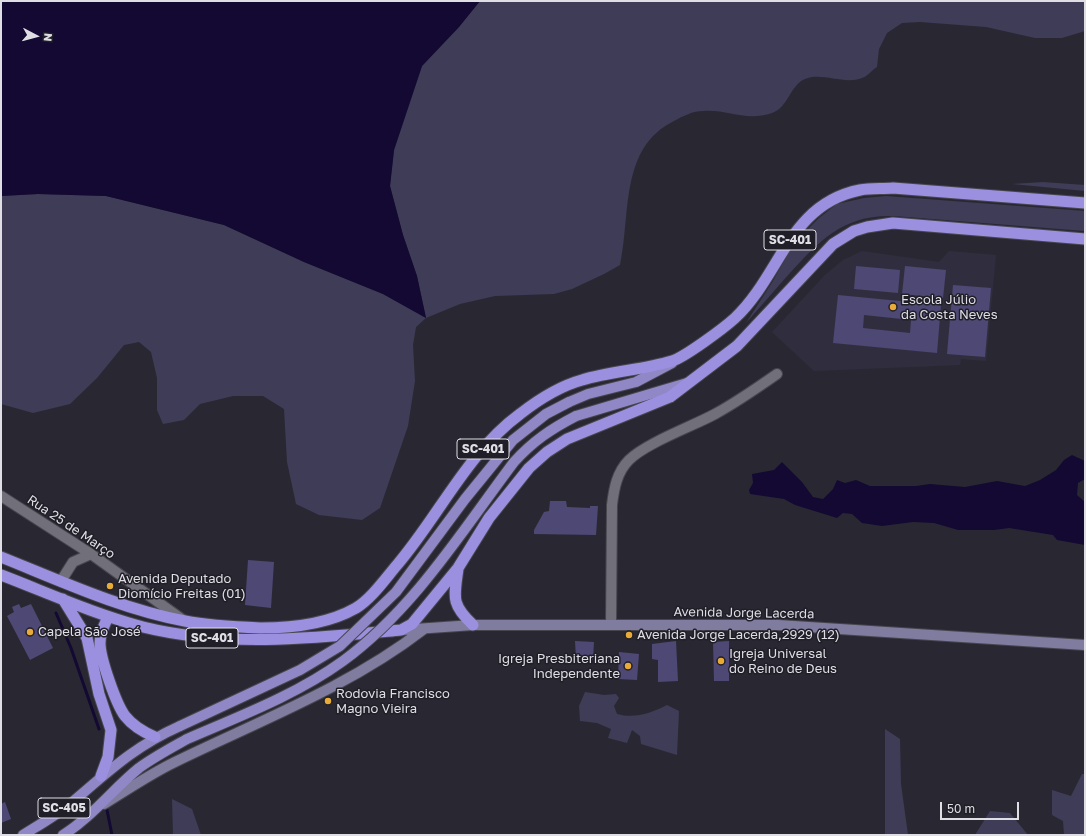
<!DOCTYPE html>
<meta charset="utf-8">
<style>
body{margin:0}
#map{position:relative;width:1086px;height:836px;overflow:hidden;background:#292832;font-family:"Golos Text",sans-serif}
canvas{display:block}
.frame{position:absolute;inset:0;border:2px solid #dfdee5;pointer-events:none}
.north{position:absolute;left:16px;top:16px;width:40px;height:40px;-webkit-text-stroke:3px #201f28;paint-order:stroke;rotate:96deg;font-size:11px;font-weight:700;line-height:16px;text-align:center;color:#dfdee5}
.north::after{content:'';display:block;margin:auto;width:14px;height:18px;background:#dfdee5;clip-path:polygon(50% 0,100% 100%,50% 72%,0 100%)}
.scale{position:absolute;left:940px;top:802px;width:79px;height:18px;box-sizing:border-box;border:2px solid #dfdee5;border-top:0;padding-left:5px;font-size:12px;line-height:14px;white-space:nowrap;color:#dfdee5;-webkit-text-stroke:3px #201f28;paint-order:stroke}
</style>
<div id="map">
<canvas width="1086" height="836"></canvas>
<div class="frame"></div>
<div class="north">N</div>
<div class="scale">50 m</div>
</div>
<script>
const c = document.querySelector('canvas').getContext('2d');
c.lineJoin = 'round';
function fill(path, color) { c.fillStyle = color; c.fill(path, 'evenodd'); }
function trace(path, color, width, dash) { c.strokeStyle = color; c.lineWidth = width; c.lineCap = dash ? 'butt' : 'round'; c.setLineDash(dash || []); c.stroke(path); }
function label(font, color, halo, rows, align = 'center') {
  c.font = font + ' "Golos Text",sans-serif'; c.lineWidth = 3; c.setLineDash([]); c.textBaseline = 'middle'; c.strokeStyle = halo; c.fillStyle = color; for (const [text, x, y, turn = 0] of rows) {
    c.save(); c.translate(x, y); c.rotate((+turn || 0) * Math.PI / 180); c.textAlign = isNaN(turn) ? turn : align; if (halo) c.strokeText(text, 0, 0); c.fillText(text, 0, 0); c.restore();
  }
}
fill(new Path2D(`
 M862,251L939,262L949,251L996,255L986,361L961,359L960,365L814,371L772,332L825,275L843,260Z`), '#302e3e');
fill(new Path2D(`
 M480,1H1085V31L1062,38H1035L986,27L920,22L902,23L887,33L879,49L877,67C872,70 867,77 862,78C844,85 822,72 805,79C790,85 788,108 772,113C745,122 728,109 703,111C693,111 683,116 674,121C619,148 631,215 620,265L604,274L572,289L554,294L495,296L460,304L426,318L416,327L413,345L415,381L408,426L380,508L362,520L319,515L296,504L287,462L284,409L263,396H233L200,404L184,420L163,424L157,410V378L151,352L139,342L124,345L97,378L70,404L33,413L1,404V196L38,194L106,196L224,225L304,262L383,294L426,318L417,276L403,235L390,186L394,150L422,66L459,27Z
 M1043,182L1085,185V191L1012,184Z
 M886,196L1085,211V231L894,216C844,214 820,240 789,274C774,291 760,307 746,323L773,281L790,250L803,234L819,218L837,204L864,198Z
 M585,692L604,695L616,694L619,698L614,706L617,714C635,719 651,713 667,705L679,711L677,755L641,744L640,736L632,730L627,743L608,738L611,729L597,723L580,721L579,706Z
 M885,729L900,739L901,784L908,835H885Z
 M1082,774H1085V835H1064L1063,821L1052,815V790L1071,796Z
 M172,799L192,809L201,835H173Z
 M990,811L1010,813L1028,835H975Z`), '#3f3c58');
fill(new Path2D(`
 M1,1H480L459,27L422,66L394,150L390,186L403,235L417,276L426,318L383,294L304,262L224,225L106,196L38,194L1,196Z
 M1072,455L1085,461V479L1078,483L1077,495L1085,502V545L1057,540L1053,535L1009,528L994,530H958L934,523L913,522L882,526L862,523L852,514L843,513L837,518L795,505L784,499L750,494L749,490L753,483L752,474L774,470L782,462L802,482L813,497L823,499L833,489L837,480L845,483L856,480L870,486H916L930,484L965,487L997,481L1025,486L1040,480L1056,470L1064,460Z`), '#140932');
trace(new Path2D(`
 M56,613L71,648L99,729
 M107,810L112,835`), '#140932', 3);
fill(new Path2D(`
 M856,266L900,270L898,293L854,289Z
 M905,266L946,270L943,298L902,294Z
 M953,285L991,288L985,357L947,354Z
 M838,295L941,305L937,353L833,343ZM864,315L911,320L910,333L863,328Z
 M550,501H566L567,507L590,508V506H598L596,535L534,534V530L544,512L549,511Z
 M248,560L274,562L271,608L245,605Z
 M19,604L21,608L31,604L53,648L30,660L7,616L14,612L12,607Z
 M575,641L594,642L593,660L576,658Z
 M676,641L678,681L658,682V660L652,659V644Z
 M729,641V681H714L713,642Z
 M619,652L639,654L637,680L618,679Z
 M5,802L11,819L1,823V804Z`), '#4e4875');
const minor = new Path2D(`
 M1,496L91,554L183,620
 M61,581L73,562L91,554
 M611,624L612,505C614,488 617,472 629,460C646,443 693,426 715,414C737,402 757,388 777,374`);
const secondary = new Path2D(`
 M401,630L473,625H778L1085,645
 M104,804C127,790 150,774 175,762C259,721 349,687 424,629`);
const primary = new Path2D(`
 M569,402L588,394L636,382L672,363
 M576,416L687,383
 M23,835C39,825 55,816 70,804C108,772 133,747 180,726
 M63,835C92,817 113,789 139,768C154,757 171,748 187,739`);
const trunk = new Path2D(`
 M1,557C61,581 121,609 185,621C210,626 236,627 261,628C293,628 328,624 356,608C372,598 385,579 397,565C439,516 467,453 520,414C538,400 560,386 582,380C611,371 643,370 672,361C685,357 724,328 735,318C781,275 789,204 860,190C871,188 882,189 893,188L1085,203
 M458,569C454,598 451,604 473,625
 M1,575C48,593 94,614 143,627C228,648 316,638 401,630L412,624L458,568L489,518L529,468L547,452L567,439L670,397L737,346L833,244L854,231L867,227L893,223L1085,239
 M63,599L87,638L99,694L111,730L108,757L101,776
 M108,617C104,626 100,633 100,643C100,658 116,704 125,716C133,726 143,732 155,737`);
trace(minor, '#47464f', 12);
trace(secondary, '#47464f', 12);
trace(primary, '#47464f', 12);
trace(trunk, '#47464f', 13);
trace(minor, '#706f7a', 10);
trace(secondary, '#807ca0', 10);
trace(primary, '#9088c6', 10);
trace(trunk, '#9b90df', 11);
const primaryBridge = new Path2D(`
 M180,726L300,670L340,646L396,592L465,499L513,440L546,414L569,402
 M187,739C240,716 296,695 343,661C414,609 462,531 514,462C533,441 551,429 576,416`);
trace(primaryBridge, '#47464f', 12, []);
trace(primaryBridge, '#9088c6', 10);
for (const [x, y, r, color] of [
 [893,307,4,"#e8ab37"],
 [110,586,4,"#e8ab37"],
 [30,632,4,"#e8ab37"],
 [629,635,4,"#e8ab37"],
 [721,661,4,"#e8ab37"],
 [628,666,4,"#e8ab37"],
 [328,701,4,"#e8ab37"]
]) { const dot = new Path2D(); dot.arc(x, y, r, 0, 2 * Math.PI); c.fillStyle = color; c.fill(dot); trace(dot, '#201f28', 1.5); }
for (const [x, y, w] of [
 [790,240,52],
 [483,449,52],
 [212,638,52],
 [64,808,52]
]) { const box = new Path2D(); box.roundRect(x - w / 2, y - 10, w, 20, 3); c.fillStyle = '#201f28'; c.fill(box); trace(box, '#dfdee5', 1); }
label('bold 12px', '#dfdee5', null, [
 ["SC-401",790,240],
 ["SC-401",483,449],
 ["SC-401",212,638],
 ["SC-405",64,808]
]);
label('13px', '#dfdee5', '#201f28', [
 ["Escola Júlio",901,300],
 ["da Costa Neves",901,315],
 ["Avenida Deputado",118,579],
 ["Diomício Freitas (01)",118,594],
 ["Capela São José",38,632],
 ["Avenida Jorge Lacerda,2929 (12)",637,635],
 ["Igreja Universal",729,654],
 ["do Reino de Deus",729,669],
 ["Igreja Presbiteriana",620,659,"right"],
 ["Independente",620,674,"right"],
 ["Rodovia Francisco",336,694],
 ["Magno Vieira",336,709]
], 'left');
label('13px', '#dfdee5', '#201f28', [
 ["Rua 25 de Março",71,527,34],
 ["Avenida Jorge Lacerda",744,613,1]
]);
</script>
